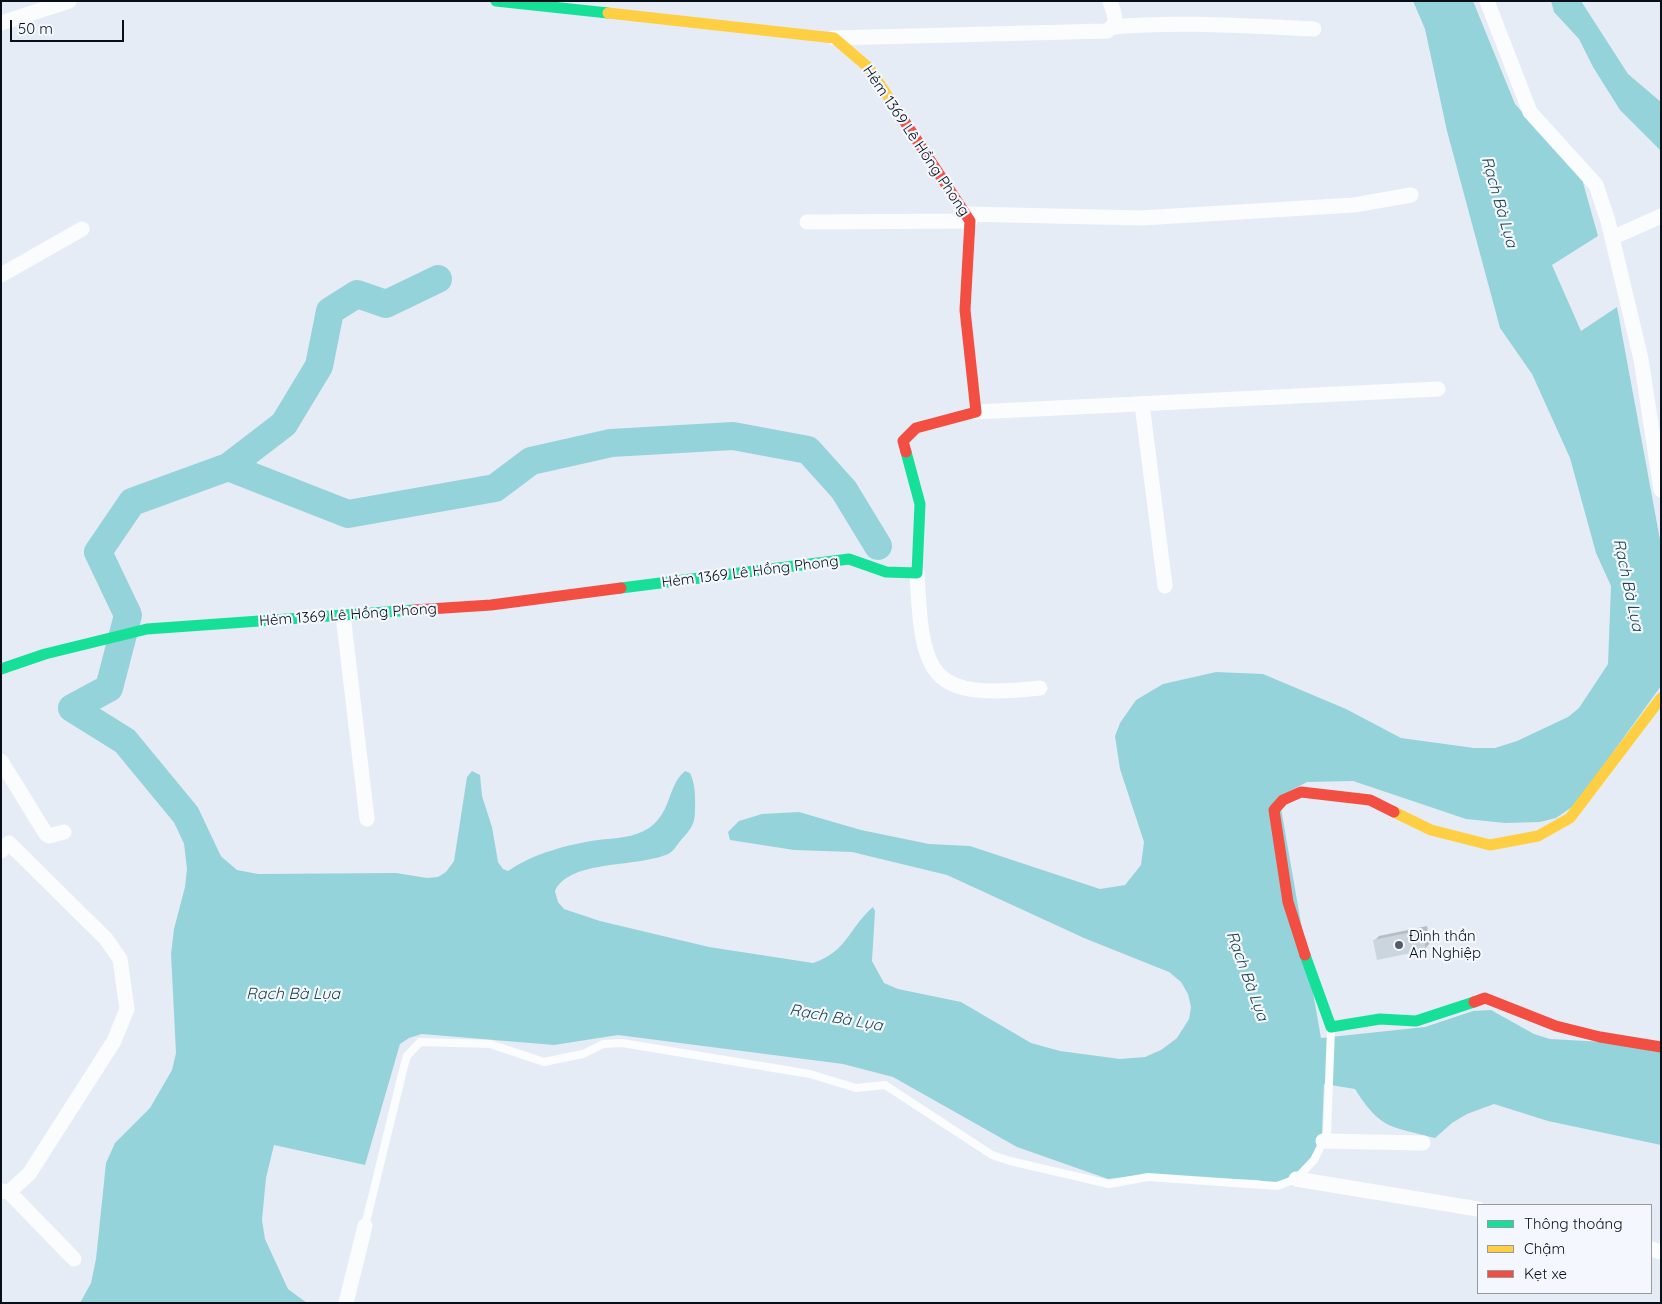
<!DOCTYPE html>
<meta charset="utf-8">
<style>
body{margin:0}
#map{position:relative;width:1662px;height:1304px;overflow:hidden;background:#e6ecf6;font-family:Quicksand,sans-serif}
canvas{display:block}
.frame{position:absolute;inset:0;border:2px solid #090f19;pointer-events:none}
.legend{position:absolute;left:1477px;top:1204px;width:175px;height:90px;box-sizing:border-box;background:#f4f8fe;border:1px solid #969ba2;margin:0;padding:6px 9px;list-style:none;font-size:15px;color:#090f19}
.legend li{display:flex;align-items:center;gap:10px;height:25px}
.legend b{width:25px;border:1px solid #969ba2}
.scale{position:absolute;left:10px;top:20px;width:114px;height:22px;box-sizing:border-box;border:2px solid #090f19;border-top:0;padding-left:6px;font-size:15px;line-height:18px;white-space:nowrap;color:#090f19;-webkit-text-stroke:4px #f4f8fe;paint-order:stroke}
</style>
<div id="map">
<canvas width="1662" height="1304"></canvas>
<div class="frame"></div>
<ul class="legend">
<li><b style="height:6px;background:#16e098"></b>Thông thoáng</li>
<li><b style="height:6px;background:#ffcf43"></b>Chậm</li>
<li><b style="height:6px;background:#f24e42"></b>Kẹt xe</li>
</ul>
<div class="scale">50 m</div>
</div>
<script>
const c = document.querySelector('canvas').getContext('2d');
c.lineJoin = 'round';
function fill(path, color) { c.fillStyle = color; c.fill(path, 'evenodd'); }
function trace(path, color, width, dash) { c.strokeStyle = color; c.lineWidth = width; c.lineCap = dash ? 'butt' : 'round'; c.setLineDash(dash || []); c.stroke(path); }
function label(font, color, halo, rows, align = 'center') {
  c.font = font + ' Quicksand,sans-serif'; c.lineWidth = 4.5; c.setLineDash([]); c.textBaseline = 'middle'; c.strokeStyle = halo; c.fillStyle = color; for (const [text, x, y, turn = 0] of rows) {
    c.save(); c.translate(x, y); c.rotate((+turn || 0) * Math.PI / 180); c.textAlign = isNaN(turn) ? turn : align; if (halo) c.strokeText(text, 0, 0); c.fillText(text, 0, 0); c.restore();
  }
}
fill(new Path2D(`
 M1413,1H1473L1515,104L1582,179L1598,236L1552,265L1581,331L1617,307L1661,545V686L1575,805L1556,818L1540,822L1505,823L1466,819L1353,781L1307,782L1279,797L1321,1038L1425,1027L1473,1011L1491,1010L1534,1034L1550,1039L1641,1044L1661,1049V1145L1548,1121L1494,1104L1467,1114L1452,1123L1435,1138C1390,1126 1381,1130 1355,1089L1324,1084L1322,1134L1310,1162L1295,1177L1277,1184L1257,1180L1140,1175L1108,1179L1017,1147L893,1077L843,1064L618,1035L554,1045L422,1034L409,1038L400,1044L365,1165L274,1145L266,1178L262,1220L265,1239L288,1289L307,1303H80L91,1283L96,1259L106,1163L115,1143L150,1108L172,1070L176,1053L171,954L174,929L185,887L187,869L183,835L187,831L195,834L237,870L258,874L396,873L427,878L438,877L446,872L454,861L467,777L472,771L480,775L482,796L492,827L498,862L503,869L508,871C532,854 569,844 598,840C615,838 634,838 649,828C672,812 667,786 685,771L690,773C696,786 695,797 695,811C695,825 690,830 681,840C677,845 673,852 668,854C637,868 570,859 555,891L558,902L564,909L600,921L709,947L813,963C848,951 848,929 873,907L875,911L872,961L884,983L898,989L961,1002L1031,1043L1060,1051L1120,1059L1145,1057L1161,1050L1177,1038L1189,1019L1191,1007L1188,994L1181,982L1169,972L1084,938L947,875L852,852L794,850L730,840L728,832L739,821L762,814L799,812L861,830L929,844L970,846L1100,889L1125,885L1141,865L1144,842L1120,769L1115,736L1120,723L1136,700L1163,684L1216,672L1263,674L1346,709L1401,738L1474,748H1495L1517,741L1568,717L1579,708L1608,664L1611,586L1596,553L1570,458L1532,374L1500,328L1447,131L1425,29Z
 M1551,1H1581L1628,74L1661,102V151L1620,110L1593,67L1579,39L1554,12Z`), '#95d3db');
fill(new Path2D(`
 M1427,926L1430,943L1425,949L1374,941L1379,936Z`), '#0003');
trace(new Path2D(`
 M228,467L348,514L495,488L531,461L611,443L733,436L808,450L844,490L878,546
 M211,868L186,815L125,741L72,708L109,688L128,615L98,552L132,502L228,467L284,424L319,366L330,311L357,294L386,304L438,279`), '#95d3db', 28);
fill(new Path2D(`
 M1422,930L1426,950L1377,960L1373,940Z`), '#cbd5dd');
trace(new Path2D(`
 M365,1226L404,1066L407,1056L420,1042L490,1044L544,1062L583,1054L603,1044L622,1043L810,1074L856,1088L885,1085L992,1155L1010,1161L1109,1184L1148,1177L1277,1186L1296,1179L1314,1160L1327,1134L1331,1029`), '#fbfcfe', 8);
trace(new Path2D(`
 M1487,1L1530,112L1596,185L1608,221L1641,359L1661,490
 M1,23L69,1
 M1113,27C1180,21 1247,26 1314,29
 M834,38L1107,31C1120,23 1114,14 1110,1
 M966,214L1141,218L1354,205L1411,195
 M807,222L970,221
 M1612,238L1661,216
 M1,275L82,229
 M1142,404L1165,586
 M976,412L1438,389
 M917,573C922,678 929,700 1040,688
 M343,615L367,819
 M1,761L46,834L49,836L64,832
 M1,851L9,843L106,939L120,959L127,1009L114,1041L29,1174L9,1192
 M1323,1141L1423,1143
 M1296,1179L1478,1209
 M1,1191L9,1192L74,1259
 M1651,1249L1661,1252
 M346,1303L365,1226`), '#fbfcfe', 15);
trace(new Path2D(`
 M496,1L608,13
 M621,588L849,559L886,572L917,573L920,504L906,452
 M1,669L45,654L147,629L414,610
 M1305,955L1331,1027L1380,1019L1416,1021L1474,1002`), '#16e098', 11);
trace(new Path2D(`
 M608,13L834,38L869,68L901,116
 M1394,812L1431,830L1490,845L1538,836L1570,818L1661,698`), '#ffcf43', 11);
trace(new Path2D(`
 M901,116L970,221L965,310L976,412L916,428L903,441L906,452
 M414,610L491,605L621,588
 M1305,955L1288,902L1274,810L1283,800L1301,792L1370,800L1394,812
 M1474,1002L1485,998L1556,1026L1600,1037L1661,1047`), '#f24e42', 11);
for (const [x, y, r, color] of [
 [1399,945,5,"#565c66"]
]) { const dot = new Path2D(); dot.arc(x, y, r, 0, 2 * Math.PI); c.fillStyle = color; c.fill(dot); trace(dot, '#f4f8fe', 2); }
label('15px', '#090f19', '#f4f8fe', [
 ["Hẻm 1369 Lê Hồng Phong",916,141,56],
 ["Hẻm 1369 Lê Hồng Phong",750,572,-7],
 ["Hẻm 1369 Lê Hồng Phong",348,615,-4]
]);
label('15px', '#090f19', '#f4f8fe', [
 ["Đình thần",1409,936],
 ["An Nghiệp",1409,953]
], 'left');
label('italic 16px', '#1d464a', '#f4f8fe', [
 ["Rạch Bà Lụa",1499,202,74],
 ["Rạch Bà Lụa",1628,585,78],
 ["Rạch Bà Lụa",1247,976,70],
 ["Rạch Bà Lụa",293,994],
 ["Rạch Bà Lụa",836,1018,10]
]);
</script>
